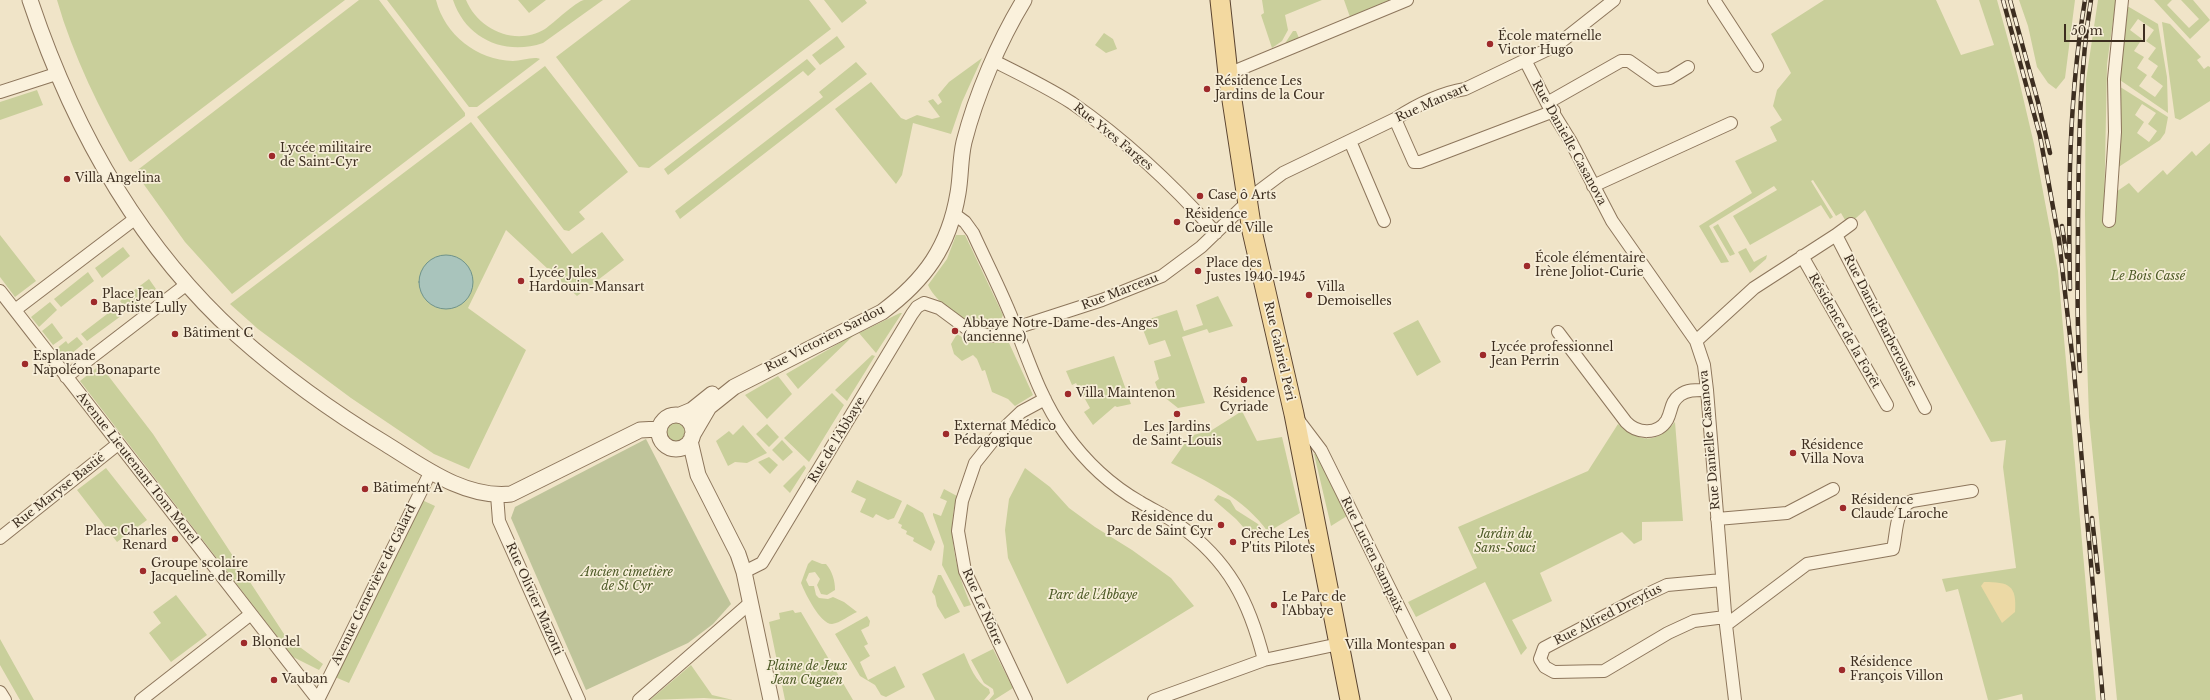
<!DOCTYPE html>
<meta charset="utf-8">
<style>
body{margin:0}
#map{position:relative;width:2210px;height:700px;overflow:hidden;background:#f0e4c8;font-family:"Libre Baskerville",serif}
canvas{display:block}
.scale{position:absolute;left:2064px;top:24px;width:81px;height:18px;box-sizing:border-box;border:2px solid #3d2e20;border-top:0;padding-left:5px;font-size:12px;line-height:14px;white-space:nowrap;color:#3d2e20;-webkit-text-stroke:3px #f7eed8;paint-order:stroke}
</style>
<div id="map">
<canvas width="2210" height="700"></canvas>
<div class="scale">50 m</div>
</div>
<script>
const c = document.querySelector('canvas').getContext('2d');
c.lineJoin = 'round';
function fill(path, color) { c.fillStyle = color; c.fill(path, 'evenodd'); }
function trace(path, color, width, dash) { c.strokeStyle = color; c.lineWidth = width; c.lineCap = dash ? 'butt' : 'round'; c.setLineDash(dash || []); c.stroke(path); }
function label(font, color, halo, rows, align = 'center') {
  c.font = font + ' "Libre Baskerville",serif'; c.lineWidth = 3.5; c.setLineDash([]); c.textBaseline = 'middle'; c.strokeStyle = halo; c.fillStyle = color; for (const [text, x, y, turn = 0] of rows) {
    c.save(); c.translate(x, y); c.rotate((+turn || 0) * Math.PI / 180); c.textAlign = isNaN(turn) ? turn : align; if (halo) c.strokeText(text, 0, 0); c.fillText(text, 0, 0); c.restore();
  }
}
fill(new Path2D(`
 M57,0H345L131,162L129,161C100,110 73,56 57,0Z
 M359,0H379L465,113V116L232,294L185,242L135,172Z
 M387,0H436C445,35 477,60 513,61C521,61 534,56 540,59L477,107H469Z
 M453,0H466C478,29 515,47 545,29C554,23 575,2 584,0C590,0 597,0 603,0L543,43C505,56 466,39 453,0Z
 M518,0H546L529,13Z
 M631,0H809L831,29L649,168L639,167L556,57Z
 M824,0H865L867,3L842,23Z
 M1262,0H1322L1285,15L1288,30L1282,41L1272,48L1261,15L1264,13Z
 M1344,0H1403L1284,45L1293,31H1296L1299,38L1350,17Z
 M1824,0H1936L1961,55L1994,45L1979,0H1997L2018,76L2034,144L2058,271L2096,700H2023L2022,694L1997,700H1988L1958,589L1946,592L1942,579L2016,568L2003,467L2006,440L1991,442L1865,210L1848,225L1841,213L1836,216L1813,180L1811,181L1833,217L1830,219L1821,205L1750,245L1733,216L1777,190L1774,186L1709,226L1729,262L1721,263L1699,226L1752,193L1735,161L1777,141L1770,127L1782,120L1773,106L1777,90L1791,73L1771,34Z
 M2019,0H2075L2065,78L2056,89L2048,83L2037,67L2028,26Z
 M2098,0H2116L2107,64L2104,216L2116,192L2129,183L2138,193L2163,170L2167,175L2192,151L2196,156L2210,143V700H2117L2089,417L2087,359L2085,214L2086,80Z
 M2154,0H2172L2167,5L2189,28L2199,19L2181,0H2193L2210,20L2190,39Z
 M2125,7H2129L2158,24L2167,77L2168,113L2117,78ZM2138,19L2154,30L2146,41L2156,48L2148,59L2158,66L2151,77L2163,86L2155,97L2139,86L2147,75L2137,68L2144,57L2134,51L2142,39L2130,30Z
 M2162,22L2170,24L2201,57L2197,60L2204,69L2208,66L2210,67V101L2180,120L2175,118Z
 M1104,33L1113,39L1117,49L1106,53L1095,45Z
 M837,36L845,47L820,65L812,55Z
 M982,58L962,102L951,134L913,123L902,175L896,184L835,109L871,82L901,118L906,120L917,115L932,119L940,117L928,101L933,99L938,105L942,102L938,95L949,82Z
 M807,59L816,69L808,76L803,71L668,175L664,169Z
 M856,62L867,74L680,219L675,211L823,97L819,92Z
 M545,66L628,172L579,212L585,219L569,231L564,230L477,117Z
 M2117,85L2168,117L2165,133L2160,140L2117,168ZM2142,104L2156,113L2148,124L2157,131L2149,142L2137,133L2144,122L2135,115Z
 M37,90L43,105L0,120V102Z
 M471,122L572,254L602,232L624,260L577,296L506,230L468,308L526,350L469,469L434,454L351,398L258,329L230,304ZM450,256L465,263C470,279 476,286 465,301L425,298L420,290L419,281Z
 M1718,224L1735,254L1730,256L1713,227Z
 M0,235L36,281L15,297L0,277Z
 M956,235H965L1003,315L999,324C996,325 991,328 987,328C967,326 936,303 928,285L947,259Z
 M123,247L130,256L102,278L95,268Z
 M1746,248L1754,262L1767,255L1766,259L1750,273L1738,252Z
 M88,272L94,281L61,307L54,299Z
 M149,279L156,289L128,311L120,301Z
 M1218,296L1233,326L1209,333L1207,329L1182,337L1205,403L1178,408L1159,393L1155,382L1159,379L1154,361L1171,356L1165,340L1149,345L1140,322L1177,310L1184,331L1203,325L1196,305Z
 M50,302L57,310L39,327L31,317Z
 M115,308L121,316L87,341L81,334Z
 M900,313H902L876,353L859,333Z
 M1418,320L1441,362L1417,376L1393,333Z
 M52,323L63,338L53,345L42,331Z
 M855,334L798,389L786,374Z
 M957,334L965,339L981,343H1009L1033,395L1015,406L1008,399L992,392L985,370L982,371L977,359L973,355L962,361L954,354L951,344Z
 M77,337L83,344L65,359L56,349L66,341L68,344Z
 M872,355L875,356L847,401L835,390Z
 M1114,356L1131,404L1117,407L1115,406L1093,425L1084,412L1090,408L1076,383L1072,385L1066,371Z
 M100,365L153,434L286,637L323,664L319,670L293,657L80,381Z
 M778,376L792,394L767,419L745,395Z
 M832,393L844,405L809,462L784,438Z
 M1242,411L1257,441L1282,437L1300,513L1268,532C1244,498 1208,482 1171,463L1190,436L1212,430Z
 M665 432a10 10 0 1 1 20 0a10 10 0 1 1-20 0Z
 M1675,422L1683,521L1642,522V540L1634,544L1622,532L1540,573L1552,601L1512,620L1527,648L1521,655L1485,582L1416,617L1408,602L1477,568L1458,527L1588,471L1618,424C1640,442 1655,445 1675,422Z
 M767,424L779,437L769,447L756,434Z
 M743,425L767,453L747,463L735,462L728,466L716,441L729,431L733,435Z
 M782,440L793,452L783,461L772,450Z
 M1316,453L1347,516L1331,526L1314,454Z
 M769,457L778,465L770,474L758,462Z
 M804,465L806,468L790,493L783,486Z
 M106,468L147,520L117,542L77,490Z
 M1025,468L1050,487L1069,508L1095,527L1132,550L1171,578L1194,606L1067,684L1008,558L1005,530L1009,499Z
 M857,480L902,501L894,518L888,520L876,514L873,518L860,512L866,499L851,492Z
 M944,489L957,496C946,531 956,572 971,605L964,607L942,565L944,546L933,515V513L941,516L947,501L940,498Z
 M1218,495L1230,500L1236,510L1258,524L1264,532L1253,538L1236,519L1214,500Z
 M422,500L435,506L349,683L335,677Z
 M907,504L923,513L935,542L931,551L913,541L914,538L906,534L907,531L901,528L902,525L898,523Z
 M812,560L822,564H826C832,571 835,580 835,590L827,595L821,594L817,585L820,579L815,572L809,573L806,580L809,586H814L816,595L819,598L828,599L833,597L844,602L857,612C850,615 840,623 832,624C820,624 805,593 801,583L808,564Z
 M938,575H941L960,612L945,619L937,606L935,596L932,592Z
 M176,595L207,635L171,662L149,633L161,623L153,612Z
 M793,610L795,613L801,612L853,700H785L769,622L780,619L779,613Z
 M867,616L870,621L869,626L861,630L868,644L864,646L870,656L860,662L868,680L895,666L905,687L886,697L881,695L875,685L860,676L835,634Z
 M0,639L34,700H20L0,665Z
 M993,649L1013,688L994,700H989L994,694L993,689L984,683L971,660Z
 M964,653C970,666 975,682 989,689L990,693L984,700H935L922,674Z
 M691,665L712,695L733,700L704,698L650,700Z`), '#c9cf9b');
fill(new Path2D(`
 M1984,582C2009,582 2017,585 2015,612L2002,623L1981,586Z`), '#ecd9a5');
fill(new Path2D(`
 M646,439L731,604L713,624L688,643L586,690L511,518L515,507Z`), '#bfc49a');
const water = new Path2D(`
 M419 282a27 27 0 1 1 54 0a27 27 0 1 1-54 0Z`);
fill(water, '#a9c4bc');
trace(water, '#6f938a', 1);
const minor = new Path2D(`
 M1714,0L1757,66
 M1525,60L1547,103L1571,142L1612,221L1696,341L1704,365L1707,390L1726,625L1735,700
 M994,61C1020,74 1047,87 1072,103C1124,139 1174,186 1216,233
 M1228,74L1407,0
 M0,92L56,74
 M1547,103L1621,61H1629L1656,80L1670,78L1688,67
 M1395,119L1414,162H1420L1554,111
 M1350,141L1384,221
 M1593,186L1731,123
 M954,214L965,222L973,233C987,264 1003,294 1015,326C1029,362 1042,402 1065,433C1085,461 1110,485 1140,502C1153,510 1167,516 1179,525C1229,561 1249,601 1264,660
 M2109,221L2115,132L2114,79L2122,0
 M1836,235L1851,224
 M1802,256L1887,405
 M0,291L318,700
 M924,303L939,308L970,331L991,336L1102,300L1162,276L1201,247L1259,191L1283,173L1395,119C1415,106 1441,93 1465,89L1557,45L1614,0
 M15,310L136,218
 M1558,332L1626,422C1637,434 1658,435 1667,420C1672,411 1670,402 1680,395C1688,389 1698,390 1707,390
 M1696,341L1754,288L1836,235L1925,408
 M66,377L187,284
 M1296,417L1321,450L1445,700
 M497,495L499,521L579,700
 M1717,519L1787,513L1833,489
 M0,538L118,444
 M744,572L762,563L912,314L917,307L924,303
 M1722,580L1667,585L1637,599L1544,648L1540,659L1545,667L1554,672L1604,671L1668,633L1694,621L1725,617
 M1726,625L1807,564L1893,549C1897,532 1895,508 1912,501L1972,491
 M0,692L5,700
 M141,700L251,614
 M318,700L431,471
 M639,700L750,603
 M1026,700L965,571L958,531L962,501L975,463L999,433L1021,412L1045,399
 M1154,700L1264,660L1339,644`);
const tertiary = new Path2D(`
 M30,0C72,126 138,245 237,335C283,376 333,412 386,444C423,467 465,499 511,494L640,430L659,429
 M680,415L692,410L712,394
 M659 432a17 17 0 1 1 34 0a17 17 0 1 1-34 0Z
 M692,436L709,407L734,387L882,312C925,280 949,247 958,193C961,176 960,159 964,142C976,95 999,41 1024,0
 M690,441L698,475L738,554L744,572L771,700`);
const primary = new Path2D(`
 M1220,0L1228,74L1252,231L1294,414L1350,700`);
trace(minor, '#8d765c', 14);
trace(tertiary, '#8d765c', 17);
trace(primary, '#5b4430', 21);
trace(minor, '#faf1dc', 12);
trace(tertiary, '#faf1dc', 15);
trace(primary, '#f3d9a0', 19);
const rail = new Path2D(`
 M2003,0L2040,136L2059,240L2074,371L2103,700
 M2010,0L2038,102L2050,153
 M2062,226L2067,257
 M2070,289C2068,192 2069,96 2085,0
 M2080,371C2076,322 2078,272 2078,223C2079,148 2079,74 2091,0
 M2092,518L2098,572`);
trace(rail, '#3d2e20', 4.5);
trace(rail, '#f7eed8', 3, [9]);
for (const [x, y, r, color] of [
 [1490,44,4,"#9e2a2b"],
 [1207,89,4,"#9e2a2b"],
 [272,156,4,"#9e2a2b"],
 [67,179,4,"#9e2a2b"],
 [1200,196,4,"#9e2a2b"],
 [1177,222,4,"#9e2a2b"],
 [1527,266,4,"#9e2a2b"],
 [1198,271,4,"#9e2a2b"],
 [521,281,4,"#9e2a2b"],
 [1309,295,4,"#9e2a2b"],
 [94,302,4,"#9e2a2b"],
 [955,331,4,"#9e2a2b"],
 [175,334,4,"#9e2a2b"],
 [1483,355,4,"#9e2a2b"],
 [25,364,4,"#9e2a2b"],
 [1244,380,4,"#9e2a2b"],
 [1068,394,4,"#9e2a2b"],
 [1177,414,4,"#9e2a2b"],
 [946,434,4,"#9e2a2b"],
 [1793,453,4,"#9e2a2b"],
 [365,489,4,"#9e2a2b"],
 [1843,508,4,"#9e2a2b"],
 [1221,525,4,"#9e2a2b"],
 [175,539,4,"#9e2a2b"],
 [1233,542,4,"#9e2a2b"],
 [143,571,4,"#9e2a2b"],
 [1274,605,4,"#9e2a2b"],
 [244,643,4,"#9e2a2b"],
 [1453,646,4,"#9e2a2b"],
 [1842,670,4,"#9e2a2b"],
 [274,680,4,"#9e2a2b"]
]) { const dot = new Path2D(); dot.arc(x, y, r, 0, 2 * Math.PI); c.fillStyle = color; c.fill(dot); trace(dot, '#f7eed8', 1.5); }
label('12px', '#3d2e20', '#f7eed8', [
 ["École maternelle",1498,37],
 ["Victor Hugo",1498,51],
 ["Résidence Les",1215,82],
 ["Jardins de la Cour",1215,96],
 ["Lycée militaire",280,149],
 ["de Saint-Cyr",280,163],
 ["Villa Angelina",75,179],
 ["Case ô Arts",1208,196],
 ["Résidence",1185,215],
 ["Coeur de Ville",1185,229],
 ["École élémentaire",1535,259],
 ["Irène Joliot-Curie",1535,273],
 ["Place des",1206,264],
 ["Justes 1940-1945",1206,278],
 ["Lycée Jules",529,274],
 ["Hardouin-Mansart",529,288],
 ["Villa",1317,288],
 ["Demoiselles",1317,302],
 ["Place Jean",102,295],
 ["Baptiste Lully",102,309],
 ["Abbaye Notre-Dame-des-Anges",963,324],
 ["(ancienne)",963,338],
 ["Bâtiment C",183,334],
 ["Lycée professionnel",1491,348],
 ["Jean Perrin",1491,362],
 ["Esplanade",33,357],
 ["Napoléon Bonaparte",33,371],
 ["Villa Maintenon",1076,394],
 ["Résidence",1244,394,"center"],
 ["Cyriade",1244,408,"center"],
 ["Externat Médico",954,427],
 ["Pédagogique",954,441],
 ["Les Jardins",1177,428,"center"],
 ["de Saint-Louis",1177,442,"center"],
 ["Résidence",1801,446],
 ["Villa Nova",1801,460],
 ["Bâtiment A",373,489],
 ["Résidence",1851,501],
 ["Claude Laroche",1851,515],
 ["Résidence du",1213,518,"right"],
 ["Parc de Saint Cyr",1213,532,"right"],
 ["Place Charles",167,532,"right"],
 ["Renard",167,546,"right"],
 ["Crèche Les",1241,535],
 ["P'tits Pilotes",1241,549],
 ["Groupe scolaire",151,564],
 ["Jacqueline de Romilly",151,578],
 ["Le Parc de",1282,598],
 ["l'Abbaye",1282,612],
 ["Blondel",252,643],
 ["Villa Montespan",1445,646,"right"],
 ["Résidence",1850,663],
 ["François Villon",1850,677],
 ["Vauban",282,680]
], 'left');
label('12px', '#3d2e20', '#f7eed8', [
 ["Rue Mansart",1432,103,-24],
 ["Rue Yves Farges",1113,137,39],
 ["Rue Danielle Casanova",1569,143,61],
 ["Rue Marceau",1120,292,-21],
 ["Rue Daniel Barberousse",1880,321,63],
 ["Résidence de la Forêt",1844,331,60],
 ["Rue Victorien Sardou",825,339,-27],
 ["Rue Gabriel Péri",1279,351,77],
 ["Rue de l’Abbaye",837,440,-59],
 ["Rue Danielle Casanova",1710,440,-95],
 ["Avenue Lieutenant Tom Morel",137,468,52],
 ["Rue Maryse Bastié",59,491,-38],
 ["Rue Lucien Sampaix",1372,555,64],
 ["Avenue Geneviève de Galard",374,585,-64],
 ["Rue Olivier Mazotti",534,599,66],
 ["Rue Le Nôtre",982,607,66],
 ["Rue Alfred Dreyfus",1608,615,-27]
]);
label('italic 12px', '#4d5a26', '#f7eed8', [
 ["Le Bois Cassé",2148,277],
 ["Jardin du",1505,535],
 ["Sans-Souci",1505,549],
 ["Ancien cimetière",627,573],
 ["de St Cyr",627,587],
 ["Parc de l'Abbaye",1093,596],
 ["Plaine de Jeux",807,667],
 ["Jean Cuguen",807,681]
]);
</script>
